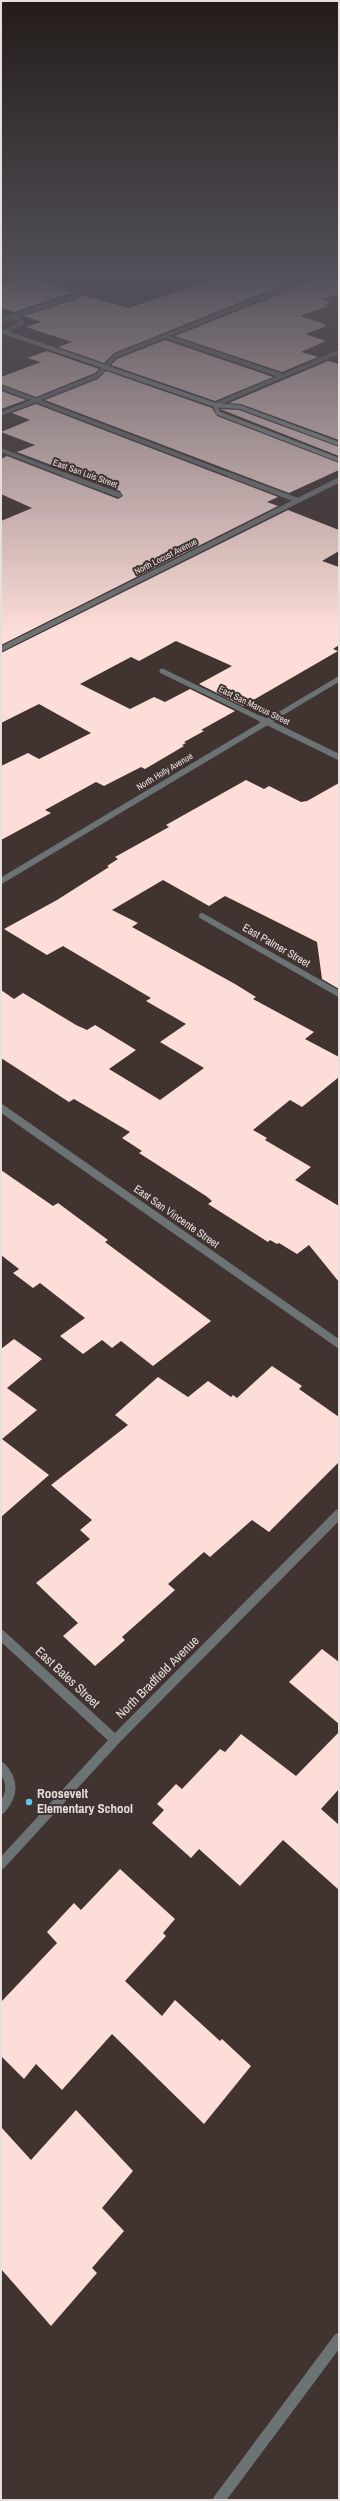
<!DOCTYPE html>
<style>
body{margin:0}
#map{position:relative;width:340px;height:2501px;overflow:hidden;background:#403330;font-family:"Archivo Narrow",sans-serif}
canvas{display:block}
.frame{position:absolute;inset:0;border:2px solid #e7dfdd;pointer-events:none}
</style>
<div id="map">
<canvas width="340" height="2501"></canvas>
<div class="frame"></div>
</div>
<script>
const c = document.querySelector('canvas').getContext('2d');
c.lineJoin = 'round';
function fill(path, color) { c.fillStyle = color; c.fill(path, 'evenodd'); }
function trace(path, color, width, dash) { c.strokeStyle = color; c.lineWidth = width; c.lineCap = dash ? 'butt' : 'round'; c.setLineDash(dash || []); c.stroke(path); }
function label(font, color, halo, rows, align = 'center') {
  c.font = font + ' "Archivo Narrow",sans-serif'; c.lineWidth = 4; c.setLineDash([]); c.textBaseline = 'middle'; c.strokeStyle = halo; c.fillStyle = color; for (const [text, x, y, turn = 0] of rows) {
    c.save(); c.translate(x, y); c.rotate((+turn || 0) * Math.PI / 180); c.textAlign = isNaN(turn) ? turn : align; if (halo) c.strokeText(text, 0, 0); c.fillText(text, 0, 0); c.restore();
  }
}
fill(new Path2D(`
 M17,280H39L72,293L14,312L1,308V285Z
 M211,280H296L114,353L104,363L58,347L72,342L26,327L41,322L24,316L79,298L81,295L129,308Z
 M309,280H339V294L322,299L331,302L324,305L328,306L300,316L325,324H323L327,326L305,334L326,341L301,352L318,357L282,372L175,336L307,283Z
 M165,340L273,377L215,401L111,365L117,359Z
 M47,351L99,369L95,373L36,397L1,384V377L41,362L27,358Z
 M328,361L339,364V440L241,404L229,403Z
 M106,371L212,408L217,416L339,463V470L289,493L45,400L98,379Z
 M1,391L26,400L1,409Z
 M36,404L278,497L267,502L278,506L1,645V521L32,508L1,494V459L7,456L118,499L123,496L120,491L17,452L35,445L1,432L30,420L12,413Z
 M220,409L239,410L339,447V456Z
 M288,510L339,530V551L322,561L339,567V645L333,649L338,651L243,706L199,684L232,666L176,641L139,661L131,657L80,684L130,709L154,697L165,702L190,689L235,711L201,730L204,731L184,742L186,743L182,745L184,746L145,769L141,767L104,786L96,782L45,810L51,813L1,840V766L28,753L39,759L91,733L39,704L1,723V653Z
 M246,780L264,789L269,786L301,802L307,801L339,783V989L322,979L317,942L225,896L209,906L163,880L112,910L138,923L132,927L235,984L256,997L253,999L314,1032L305,1039L339,1057V1077L302,1107L290,1100L253,1130L267,1138L265,1140L311,1167L295,1180L339,1206V1282L309,1245L297,1254L279,1243L277,1244L270,1240L268,1242L208,1204L212,1201L206,1196L139,1153L142,1151L122,1138L130,1132L74,1099L69,1102L1,1058V990L14,999L23,993L76,1025L87,1030L95,1025L136,1050L109,1069L160,1100L204,1068L160,1042L186,1024L146,1001L151,998L63,946L47,955L4,929L57,900L109,867L107,866L118,859L115,857L169,827L166,825Z
 M1,1170L53,1206L58,1203L108,1240L105,1242L211,1321L153,1366L121,1341L112,1348L102,1340L83,1354L60,1336L85,1318L40,1283L33,1288L13,1273L19,1269L1,1255Z
 M14,1339L42,1359L7,1388L37,1410L2,1439L49,1475L1,1517V1349Z
 M272,1366L302,1386L299,1389L339,1417V1462L269,1532L252,1520L210,1557L204,1552L168,1584L175,1590L122,1637L125,1640L95,1666L63,1636L78,1623L36,1583L90,1539L80,1530L92,1520L51,1485L128,1425L115,1415L158,1377L188,1397L208,1381L231,1397L233,1395L237,1398Z
 M322,1649L339,1662V1724L289,1682Z
 M339,1732V1789L321,1809L339,1825V1890L283,1840L240,1886L199,1849L191,1858L152,1823L164,1810L157,1804L176,1784L182,1789L220,1749L225,1752L241,1734L296,1776Z
 M120,1869L175,1919L163,1933L166,1936L125,1981L162,2016L175,2000L220,2041L222,2039L251,2066L204,2124L112,2034L62,2090L36,2064L24,2079L1,2056V2002L57,1943L47,1932L74,1903L81,1910Z
 M76,2110L133,2171L102,2208L124,2231L92,2268L97,2273L51,2326L1,2269V2127L31,2160Z`), '#fdddd7');
trace(new Path2D(`
 M1,320L78,295L77,291L45,280
 M5,332L22,323L21,320L11,317
 M165,336L282,376
 M1,387L233,476`), '#6c7375', 4);
trace(new Path2D(`
 M230,475L297,500`), '#6c7375', 5);
trace(new Path2D(`
 M1,1767C14,1781 13,1795 1,1809`), '#6c7375', 10);
trace(new Path2D(`
 M219,2500L339,2339`), '#6c7375', 12);
trace(new Path2D(`
 M215,405L339,352
 M1,414L97,376L115,356L306,280
 M1,450L68,476`), '#6c7375', 4);
trace(new Path2D(`
 M65,475L119,495
 M1,649L339,480
 M162,671L263,720
 M270,720L339,679`), '#6c7375', 5);
trace(new Path2D(`
 M261,719L339,757
 M1,881L272,719
 M202,916L339,994`), '#6c7375', 6);
trace(new Path2D(`
 M1,1108L339,1344`), '#6c7375', 8);
trace(new Path2D(`
 M1,1635L115,1740
 M1,1864L115,1740L339,1514`), '#6c7375', 10);
trace(new Path2D(`
 M1,331L215,405L240,407L339,444
 M215,405L218,413L339,460`), '#8a9498', 4);
const sky = c.createLinearGradient(0, 0, 0, 630);
sky.addColorStop(0, '#231c1a');
sky.addColorStop(0.44, '#535059');
sky.addColorStop(1, '#53505900');
c.fillStyle = sky;
c.fillRect(0, 0, 340, 630);
for (const [x, y, r, color] of [
 [29,1802,4,"#5cc7e8"]
]) { const dot = new Path2D(); dot.arc(x, y, r, 0, 2 * Math.PI); c.fillStyle = color; c.fill(dot); trace(dot, '#403330', 1.5); }
label('9px', '#e7dfdd', '#403330', [
 ["East San Luis Street",85,474,20],
 ["North Locust Avenue",166,557,-27],
 ["East San Marcus Street",254,706,26],
 ["North Holly Avenue",165,772,-31]
]);
label('11px', '#e7dfdd', '#403330', [
 ["East Palmer Street",276,946,30],
 ["East San Vincente Street",176,1217,35]
]);
label('13px', '#e7dfdd', '#403330', [
 ["East Bales Street",67,1678,43],
 ["North Bradfield Avenue",158,1678,-45]
]);
label('bold 13px', '#e7dfdd', '#403330', [
 ["Roosevelt",37,1795],
 ["Elementary School",37,1810]
], 'left');
</script>
